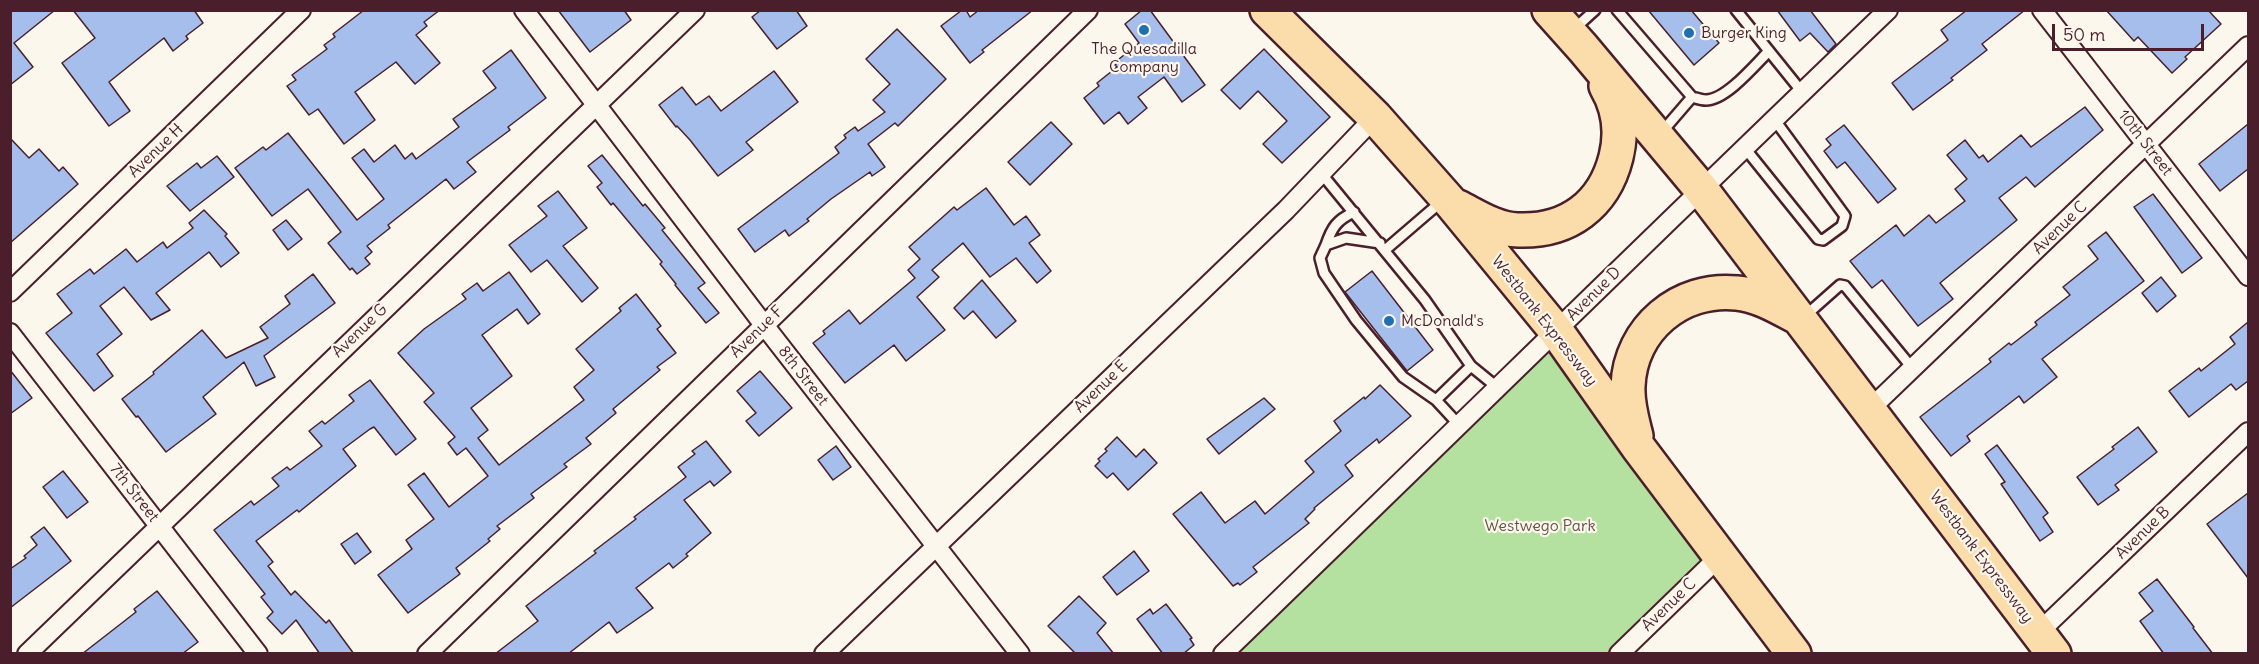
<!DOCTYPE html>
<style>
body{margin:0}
#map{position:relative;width:2259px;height:664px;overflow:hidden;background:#fbf7ec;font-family:Delius,sans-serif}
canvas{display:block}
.frame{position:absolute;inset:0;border:12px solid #4a1f2b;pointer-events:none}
.scale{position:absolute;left:2052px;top:24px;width:152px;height:27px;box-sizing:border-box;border:3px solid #4a1f2b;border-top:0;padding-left:8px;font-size:18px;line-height:21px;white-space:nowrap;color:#4a1f2b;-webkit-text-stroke:4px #fbf7ec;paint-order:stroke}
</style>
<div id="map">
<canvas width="2259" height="664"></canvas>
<div class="frame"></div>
<div class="scale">50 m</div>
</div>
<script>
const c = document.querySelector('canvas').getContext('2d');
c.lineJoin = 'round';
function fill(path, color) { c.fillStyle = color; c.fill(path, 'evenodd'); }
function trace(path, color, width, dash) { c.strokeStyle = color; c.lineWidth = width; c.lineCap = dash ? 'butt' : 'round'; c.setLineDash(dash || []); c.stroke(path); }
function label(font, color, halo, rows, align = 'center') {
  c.font = font + ' Delius,sans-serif'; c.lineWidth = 4.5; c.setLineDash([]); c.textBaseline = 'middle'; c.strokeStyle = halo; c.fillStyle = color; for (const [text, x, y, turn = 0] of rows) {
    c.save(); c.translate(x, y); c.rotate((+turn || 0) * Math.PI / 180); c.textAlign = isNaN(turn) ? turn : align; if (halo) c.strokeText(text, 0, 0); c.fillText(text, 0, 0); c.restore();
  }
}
fill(new Path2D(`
 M1557,332L1720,556L1619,653L1223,654Z`), '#b4e19f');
const building = new Path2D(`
 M10,10H55L14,43L33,67L10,85Z
 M73,10H194L203,23L186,36L188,39L173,51L164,38L109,82L130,111L109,126L62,63L95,38Z
 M364,10H440L424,22L427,26L416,35L440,63L415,84L396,62L355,92L375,120L344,144L318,109L309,115L287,86L296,80L292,75L327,49L324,45L335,37L333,34Z
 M558,10H624L631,20L590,52Z
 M761,10H796L807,26L777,49L752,17Z
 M962,10H966L970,17L979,10H1033L982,50L984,52L970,63L941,26Z
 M1142,10H1150L1205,85L1182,102L1164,77L1138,97L1147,108L1128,124L1119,112L1104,124L1084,98L1099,86L1097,83L1117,67L1115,65L1120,61L1119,59L1139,43L1125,24Z
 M1648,10H1691L1719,43L1694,65Z
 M1777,10H1810L1836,44L1828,52L1810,33L1800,41Z
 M1967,10H2025L1982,44L1987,50L1951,78L1953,80L1913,110L1892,83L1948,40L1941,30Z
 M2106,10H2208L2221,24L2185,57L2187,59L2172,73L2138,37L2134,41Z
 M897,29L946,79L898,126L895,123L868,144L885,167L872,176L870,172L831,199L807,219L809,221L789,236L785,230L755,252L738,229L839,153L835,147L846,138L844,135L855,127L858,131L885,112L873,100L890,84L866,59Z
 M1264,49L1330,117L1282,163L1263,144L1287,121L1258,91L1240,109L1221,90Z
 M511,50L546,98L508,127L510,130L467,162L476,172L454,189L446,179L388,225L390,228L367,246L372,252L365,258L370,264L357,274L352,268L350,270L328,243L341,232L308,189L272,216L235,168L263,147L266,150L288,133L357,220L384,199L352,158L364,149L374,162L395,145L405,159L412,153L416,159L459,127L453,119L496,88L483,71Z
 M774,71L798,102L746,142L753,150L718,176L690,140L677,126L676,127L659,105L682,87L696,105L709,96L721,111Z
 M2085,107L2103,130L2035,187L2026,177L1999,198L2017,220L1940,283L1953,299L1918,326L1882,280L1872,288L1850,261L1896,225L1904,236L1929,215L1936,223L1965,201L1955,189L1967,179L1947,155L1965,140L1979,158L1983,155L1988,162L2021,135L2031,147Z
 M1051,122L1072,144L1030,185L1008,162Z
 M2248,124V169L2220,191L2199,164Z
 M1844,125L1896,189L1878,203L1845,162L1837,168L1824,151L1831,145L1826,139Z
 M10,138L29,158L39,149L59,171L63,167L78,184L10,243Z
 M602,155L643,206L645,204L665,228L662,230L705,283L698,288L719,313L706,323L675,285L676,284L660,264L662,262L613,203L611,205L597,187L602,183L588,166Z
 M217,156L234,177L190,211L167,186L197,163L201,168Z
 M986,188L1014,225L1026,216L1040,235L1029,243L1051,271L1037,283L1016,258L990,277L963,243L932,270L939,277L917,297L945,330L906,361L894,345L845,383L813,343L825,334L823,331L849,310L860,324L915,278L908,270L920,259L909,247L954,207L957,210Z
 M558,191L587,228L563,246L598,288L582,302L547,260L531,272L509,245L547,216L538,206Z
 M2153,194L2202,258L2182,273L2134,207Z
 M204,210L227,234L225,236L239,253L221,267L209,252L156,293L170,310L151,320L124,287L100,306L122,334L97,354L113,376L94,391L46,333L72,313L57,294L90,269L94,274L126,249L137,262L163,242L167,248L193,228L189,223Z
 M286,220L302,239L288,250L273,230Z
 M2106,232L2144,281L2042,359L2057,377L2024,403L2019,396L1967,436L1970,441L1951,456L1920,417L1991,362L1989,359L2009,343L2011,345L2037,325L2035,322L2070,295L2063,287L2098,259L2088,246Z
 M1372,271L1433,350L1407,371L1345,292Z
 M509,272L540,314L528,324L517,309L482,335L512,376L471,408L488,430L478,438L499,465L584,400L574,387L594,370L576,349L621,311L619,308L636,294L661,326L657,329L676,353L657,367L660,370L613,409L616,413L586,438L591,444L564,464L567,467L531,494L534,498L497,526L500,529L488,539L490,541L456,568L460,574L408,613L378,575L412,549L406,540L434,519L408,485L424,473L449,507L488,476L466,448L457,455L448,443L455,437L424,402L434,393L398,353L424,329L466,299L462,294L477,283L483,291Z
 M313,274L335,303L264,356L275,377L256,386L244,362L203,397L216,414L166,452L138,416L136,417L122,399L154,374L153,372L202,330L226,358L268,338L260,327L290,304L285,296Z
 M2161,277L2176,296L2157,312L2142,293Z
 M982,280L1016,321L996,338L973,311L964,319L954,308Z
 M2248,322V381L2236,390L2231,384L2189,417L2169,391L2199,368L2201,371L2235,344L2230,337Z
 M10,370L32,398L10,414Z
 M760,371L792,408L759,436L746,421L756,413L737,391Z
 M370,380L416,439L396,455L374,427L370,429L343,449L356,466L299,512L297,510L256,541L273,562L268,566L291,595L295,591L326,623L329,620L354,654H320L296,620L282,634L267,618L273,612L261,597L265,594L214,530L251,501L254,505L279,486L272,478L287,467L290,470L322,446L309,431L322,421L325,424L354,401L349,395Z
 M1380,385L1411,416L1379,443L1377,439L1345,465L1353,476L1314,508L1315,509L1305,519L1309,523L1253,567L1257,572L1240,585L1238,583L1233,586L1173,514L1201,492L1225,523L1255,501L1265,514L1314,472L1305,461L1341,431L1334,421L1364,397L1365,399Z
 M1264,398L1275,409L1219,454L1207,439Z
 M2138,427L2157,452L2115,485L2119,490L2098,505L2077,477L2114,449L2112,447Z
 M1117,437L1136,457L1144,449L1157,463L1128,490L1113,473L1107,478L1095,466L1100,461L1098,459L1107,451L1105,449Z
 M706,441L731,472L714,486L710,481L684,500L711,533L686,554L688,556L673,568L669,563L636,588L653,608L617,633L609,622L568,654H495L538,621L526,606L596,553L594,551L636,519L634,517L686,477L678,467L695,454L692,451Z
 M1997,445L2048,513L2043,517L2053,532L2040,541L2001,484L2005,482L1985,454Z
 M836,446L851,467L833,480L818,460Z
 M63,471L88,502L67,518L43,487Z
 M2248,493V578L2207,524Z
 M44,527L71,561L10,608V569L26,558L24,556L37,545L31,537Z
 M357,533L371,552L355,564L341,544Z
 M1134,551L1149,571L1117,595L1103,577Z
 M2157,579L2194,627L2193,628L2213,654H2164L2140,621L2153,611L2139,593Z
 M157,591L198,642L182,654H82L136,612L134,609Z
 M1079,596L1106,623L1097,633L1114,654H1076L1048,626Z
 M1166,604L1192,638L1190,639L1194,645L1183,654H1163L1137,619L1150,609L1153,614Z`);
fill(building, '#a6beeb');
trace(building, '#4a1f2b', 1.5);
const lane = new Path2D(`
 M1617,10L1692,97C1696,98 1701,100 1706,100C1726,100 1755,65 1769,51
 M1736,10L1802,92
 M1574,29L1595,10
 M1661,133L1692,97
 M1744,147L1818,239L1823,240L1842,226L1845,216L1774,119
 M1321,173L1425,300L1471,366L1498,388
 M1380,243L1346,238L1326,245L1320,258L1324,273L1356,320L1403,377L1436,400L1460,426
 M1326,245C1332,227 1337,220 1354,212
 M1385,250L1442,201
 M1805,316L1840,285L1845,286L1913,369
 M1436,400L1471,366`);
const street = new Path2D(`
 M524,10L764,325L1020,654
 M2042,10L2248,276
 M10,292L301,10
 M10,333L258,654
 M1870,409L2248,46
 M2038,633L2248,432
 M27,654L695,10
 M427,654L1088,10
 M824,654L1286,210L1375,117
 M1223,654C1445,440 1665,223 1888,10
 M1619,654L1720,556`);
const highway = new Path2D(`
 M1267,10L1375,117L1451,203L1557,332L1638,447L1794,654
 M1549,10L1583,48L1701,189L2054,654
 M1458,207C1476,216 1497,230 1518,230C1568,232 1604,205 1616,157C1622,133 1619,108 1606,86
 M1636,436C1632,420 1627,404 1628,386C1630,329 1680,287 1737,293C1758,295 1778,307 1797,317`);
trace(lane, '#4a1f2b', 14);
trace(street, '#4a1f2b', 22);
trace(highway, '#4a1f2b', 38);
trace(lane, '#fbf7ec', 9);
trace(street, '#fbf7ec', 18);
trace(highway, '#faddab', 33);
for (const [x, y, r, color] of [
 [1144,30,6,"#1f6fb2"],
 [1689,33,6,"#1f6fb2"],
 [1389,321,6,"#1f6fb2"]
]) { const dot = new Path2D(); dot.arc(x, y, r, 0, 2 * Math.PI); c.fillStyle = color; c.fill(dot); trace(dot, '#fbf7ec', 2); }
label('16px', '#4a1f2b', '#fbf7ec', [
 ["Burger King",1701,33],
 ["The Quesadilla",1144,49,"center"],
 ["Company",1144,67,"center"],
 ["McDonald's",1401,321]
], 'left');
label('16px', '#4a1f2b', '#fbf7ec', [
 ["10th Street",2145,143,52],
 ["Avenue H",156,151,-44],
 ["Avenue C",2060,228,-44],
 ["Avenue D",1594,294,-45],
 ["Westbank Expressway",1544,321,52],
 ["Avenue G",360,331,-44],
 ["Avenue F",757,332,-44],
 ["8th Street",803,376,52],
 ["Avenue E",1101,387,-44],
 ["7th Street",134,493,52],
 ["Avenue B",2143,533,-44],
 ["Westbank Expressway",1981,557,53],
 ["Avenue C",1669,605,-44]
]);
label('16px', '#645048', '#fbf7ec', [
 ["Westwego Park",1540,526]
]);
</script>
